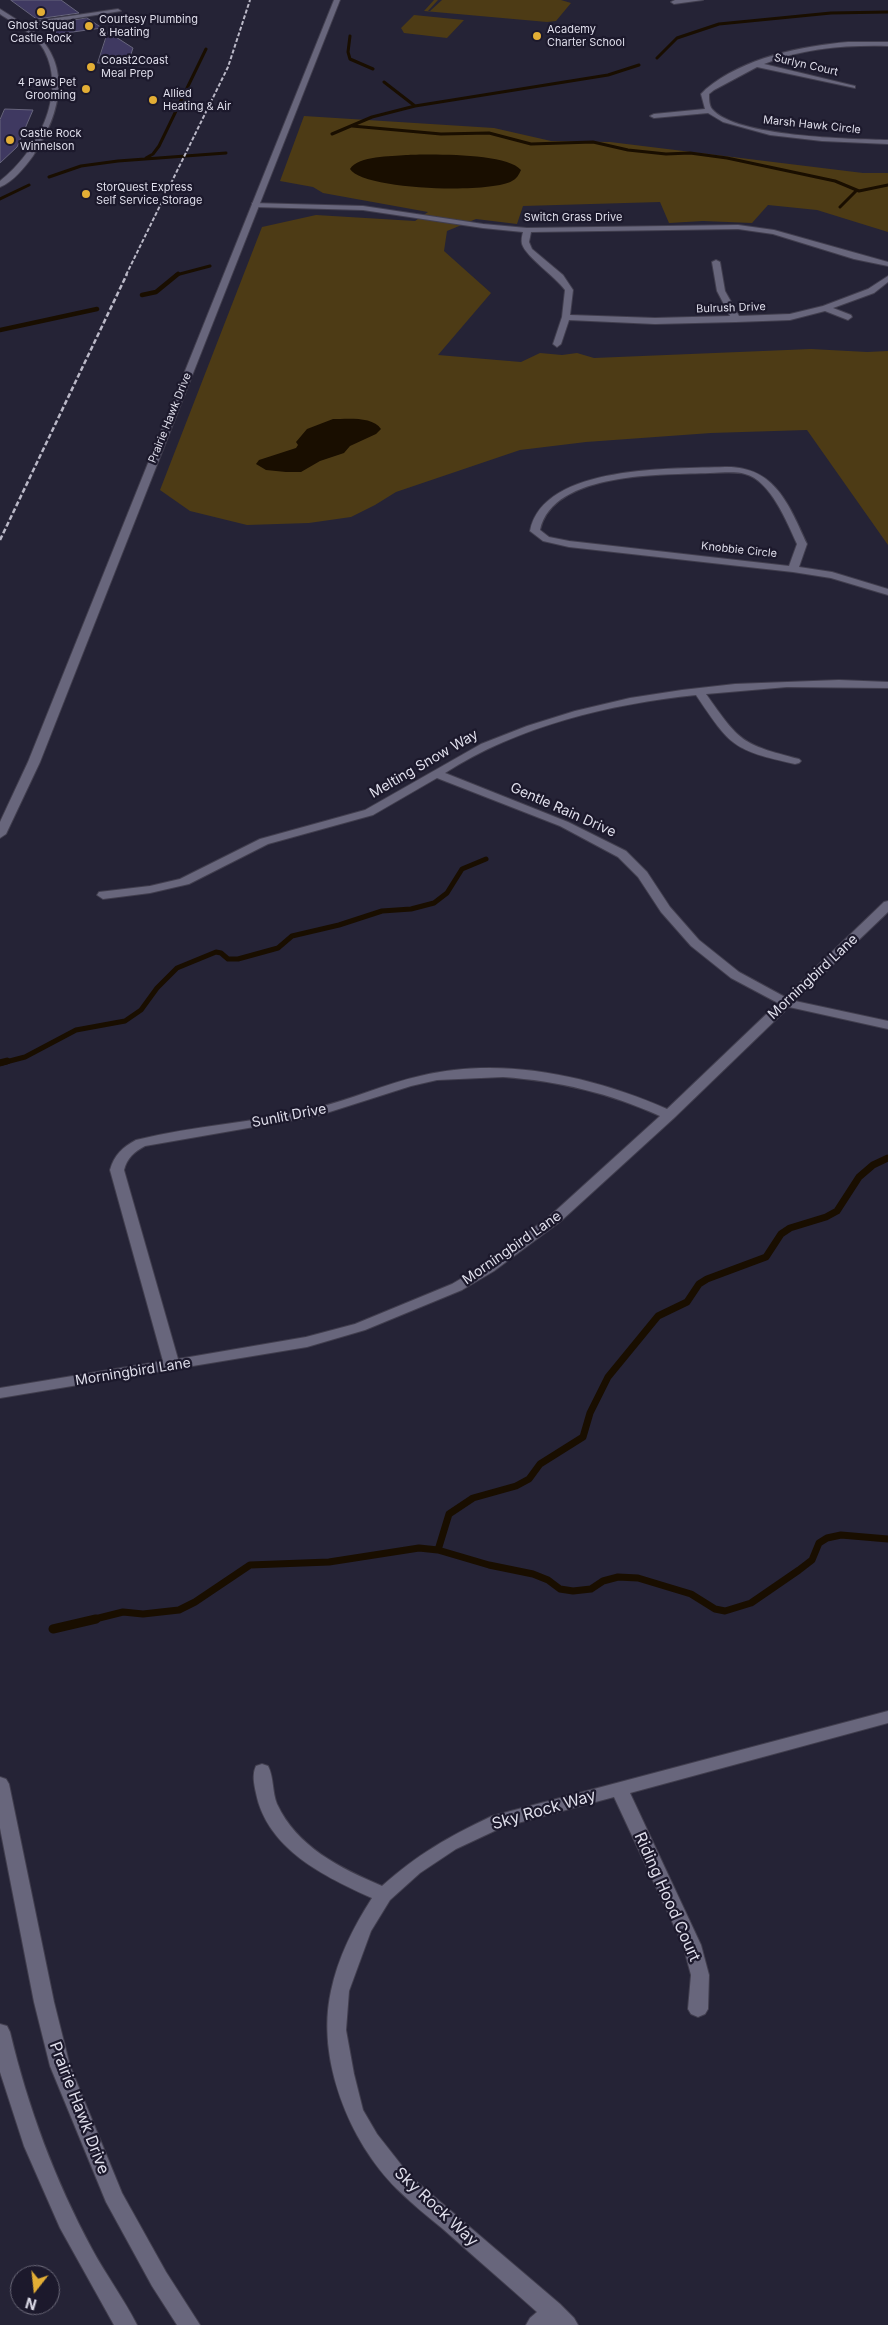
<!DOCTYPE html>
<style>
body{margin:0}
#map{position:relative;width:888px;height:2325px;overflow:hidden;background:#252336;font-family:Inter,sans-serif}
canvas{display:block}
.north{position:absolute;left:10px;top:2265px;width:50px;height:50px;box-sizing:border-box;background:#1c192c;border:1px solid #6a6878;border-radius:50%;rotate:196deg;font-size:14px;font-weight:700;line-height:20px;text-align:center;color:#dfdeeb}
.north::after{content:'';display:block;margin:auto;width:18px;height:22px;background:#e3ae35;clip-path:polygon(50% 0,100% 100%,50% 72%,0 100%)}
</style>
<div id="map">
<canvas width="888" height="2325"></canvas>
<div class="north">N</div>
</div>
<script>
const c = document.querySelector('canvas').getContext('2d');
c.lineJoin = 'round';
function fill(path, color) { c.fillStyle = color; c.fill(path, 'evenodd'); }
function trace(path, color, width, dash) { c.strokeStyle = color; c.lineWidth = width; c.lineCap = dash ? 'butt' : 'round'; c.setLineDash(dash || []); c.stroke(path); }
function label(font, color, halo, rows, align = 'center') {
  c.font = font + ' Inter,sans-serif'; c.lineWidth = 4.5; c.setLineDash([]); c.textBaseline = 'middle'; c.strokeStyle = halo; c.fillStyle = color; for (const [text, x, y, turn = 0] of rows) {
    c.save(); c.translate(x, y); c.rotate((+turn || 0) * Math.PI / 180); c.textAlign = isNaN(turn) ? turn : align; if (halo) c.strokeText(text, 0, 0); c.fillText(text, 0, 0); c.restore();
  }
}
fill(new Path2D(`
 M434,0H438L428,11H430L442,0H561L571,3L556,21L547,22L424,11Z
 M414,15L464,20L447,38L404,33L401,28Z
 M304,116L494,128L551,141L610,142L863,173H888V232L817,210L768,205L752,223L703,221L669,223L660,202L523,206L517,224L476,219L447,231L444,251L491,293L438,355L521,362L540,353L562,355L577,353L594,358L811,349L867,352L888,351V545L807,430L711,433L586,442L520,450L396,492L375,505L351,517L309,523L247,525L190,511L160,490L262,227L316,215L415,221L428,212L323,193L313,187L280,181Z`), '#4d3b15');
fill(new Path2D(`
 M406,155C429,154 507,153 521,170C519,175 516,179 512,181C490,194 362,190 350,169C359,155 391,157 406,155Z
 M333,419C347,419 373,416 381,429L376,434L350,446L344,453L320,461L301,472H286L266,470L256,464L259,460L296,448L298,445L296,442L307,429Z`), '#190e00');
trace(new Path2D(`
 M350,36L348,52L350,59L373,69
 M657,58L677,38L719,24L831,13L888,12
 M384,82L415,106
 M352,126L441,134L489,133L531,144L593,142L628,150L666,154L690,153L727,158L835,181L859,191L888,185
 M332,134L372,117L415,106L608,75L639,65
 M146,158L153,154L159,146L206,49
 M49,177L81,166L118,161L226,153
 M0,199L29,185
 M840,207L856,191
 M176,275L210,266`), '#190e00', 3);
trace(new Path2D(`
 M142,295L156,292L178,274
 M0,330L97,309`), '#190e00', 4.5);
trace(new Path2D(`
 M2,1063L25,1057L76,1030L125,1021L141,1010L157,988L177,968L216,952L221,953L228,959H238L278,948L292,936L339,925L382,911L411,909L434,903L447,893L462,869L486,859`), '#190e00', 5);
trace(new Path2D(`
 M0,1063L7,1061
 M438,1550L449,1514L473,1498L516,1486L529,1479L540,1464L583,1437L590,1413L608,1377L658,1316L687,1302L699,1284L707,1279L766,1257L781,1234L790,1228L826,1217L837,1211L859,1177L873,1165L888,1158
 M91,1620L123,1612L143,1614L179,1610L195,1602L250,1565L329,1562L419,1548L438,1550L489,1565L533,1574L548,1580L560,1589L573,1591L591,1589L603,1581L618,1577L638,1578L691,1594L715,1609L725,1611L751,1603L799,1570L812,1560L819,1543L827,1538L841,1535L888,1539`), '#190e00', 7);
trace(new Path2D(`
 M53,1629L96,1619`), '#190e00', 9);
const building = new Path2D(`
 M11,0H61L79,13L37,19Z
 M87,18L102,28L58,34L46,25Z
 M108,32L133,48L128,63H98Z
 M5,109L33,110L17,147L0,163V120Z`);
fill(building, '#3f3961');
trace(building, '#67657c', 1);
const minor = new Path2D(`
 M703,0L674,4L671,2L675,0Z
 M0,9L22,23L118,9L121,11L27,26C74,61 62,112 33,156C25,167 13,182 0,187V181C36,153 68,95 44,50C35,34 15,24 0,14Z
 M848,42H888V46C846,45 804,48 764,64L855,86V88L757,67L714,90L709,94C709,99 709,105 712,109C735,137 852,139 888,140V144L822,141L770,135L723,122L708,113L654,118L650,116L654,114L705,109L701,94L706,89C743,58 801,46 848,42Z
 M252,203L363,206L483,224L527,228L738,225L774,230L888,262V266L854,259L773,234L738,229L531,232L529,242L532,249L563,275L573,290L570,315L655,318L730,316L717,291L712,262L716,260L720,262L725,291L739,316L790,314L823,306L868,289L888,276V282L874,293L833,308L851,315L852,317L848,320L825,311L790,320L736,322L655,324L569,320L561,344L557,347L553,344L562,317L565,290C555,276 526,257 522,244C521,240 522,236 523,232L483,228L363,210L255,207H252Z
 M725,467C775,466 789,505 807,544L799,567L832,572L888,589V595L831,578L793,572L569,547L543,541L530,531C543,464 674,469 725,467ZM710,473C721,473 734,471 745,474C770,480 787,522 797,544L789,566L569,541L549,537L540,530C553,471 664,475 710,473Z
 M839,680L888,682V688L787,687L706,694C740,742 741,744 799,759L801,761L799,763L795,764C733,750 731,747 696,695C610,704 518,726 445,773L568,822L626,851L647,872L670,907L699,940L739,972L785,997L884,902L888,901V912L795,1001L888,1021V1029L789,1007L674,1118L561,1221L494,1271L462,1290L365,1330L307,1347L0,1398V1388L163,1361L110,1170C114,1155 123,1147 136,1140C195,1125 256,1123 315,1108C351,1100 384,1084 420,1076C502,1056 592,1076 667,1109L778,1003L731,978L691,946L661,912L638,877L618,857L560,826L437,778L373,815L268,844L189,884L150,893L103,899L97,895L99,892L150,886L180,879L260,839L365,810L481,744L527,726L575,711L630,698L682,690L735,684ZM503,1077C559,1081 609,1093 660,1116L551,1215L484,1265L452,1284L355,1324L306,1337L178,1359L124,1170C127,1158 134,1152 145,1146L317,1116L411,1086L437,1080Z
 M888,1711V1723L630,1793L701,1945L709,1975L708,2009L705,2014L698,2017L691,2014L688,2009L691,1975L683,1945L614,1797L503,1827L456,1849L420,1873L390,1900L371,1931L349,1991L346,2030L354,2074L363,2110L377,2134L410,2176L560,2304L574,2318L578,2325H526L530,2318L537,2312C506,2284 474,2257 443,2229C427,2216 411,2203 397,2189C349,2141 316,2059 331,1991C338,1957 354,1926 372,1898C325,1877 267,1849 256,1793C254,1784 252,1774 256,1766L262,1764L268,1766C274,1777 272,1792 277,1804C297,1847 340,1868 382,1886C418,1854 448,1837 492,1816Z`);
const tertiary = new Path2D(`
 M334,0H340L40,762L6,834L0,838V822L28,762Z
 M0,1777L6,1779L9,1784L54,2002L70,2066L122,2193L166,2272L200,2325H177L152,2286L106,2202L50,2066L34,2002L0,1828Z
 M0,2024L7,2026L10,2032C28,2108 55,2180 92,2249C106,2275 124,2299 137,2325H114L60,2228L24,2146L0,2072Z`);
trace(minor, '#413e4e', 2);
trace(tertiary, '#413e4e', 2);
fill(minor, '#68667c');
fill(tertiary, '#68667c');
trace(new Path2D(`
 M126,275L228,67L250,0`), '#bab8c7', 2, [4, 2]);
trace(new Path2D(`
 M0,540L127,274`), '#bab8c7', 2.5, [5, 2.5]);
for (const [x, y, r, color] of [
 [41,12,5,"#e3ae35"],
 [89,26,5,"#e3ae35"],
 [537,36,5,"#e3ae35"],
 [91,67,5,"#e3ae35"],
 [86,89,5,"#e3ae35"],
 [153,100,5,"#e3ae35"],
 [10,140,5,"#e3ae35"],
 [86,194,5,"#e3ae35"]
]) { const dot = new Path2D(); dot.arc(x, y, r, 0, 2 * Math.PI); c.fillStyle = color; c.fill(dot); trace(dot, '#1c192c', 2); }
label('11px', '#dfdeeb', '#1c192c', [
 ["Courtesy Plumbing",99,20],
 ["& Heating",99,33],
 ["Ghost Squad",41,26,"center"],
 ["Castle Rock",41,39,"center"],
 ["Academy",547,30],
 ["Charter School",547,43],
 ["Coast2Coast",101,61],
 ["Meal Prep",101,74],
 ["4 Paws Pet",76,83,"right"],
 ["Grooming",76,96,"right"],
 ["Allied",163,94],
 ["Heating & Air",163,107],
 ["Castle Rock",20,134],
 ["Winnelson",20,147],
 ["StorQuest Express",96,188],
 ["Self Service Storage",96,201]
], 'left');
label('11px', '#dfdeeb', '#1c192c', [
 ["Surlyn Court",806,65,13],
 ["Marsh Hawk Circle",812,125,6],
 ["Switch Grass Drive",573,218],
 ["Bulrush Drive",731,308,-2],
 ["Prairie Hawk Drive",170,418,-68],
 ["Knobbie Circle",739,550,6]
]);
label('14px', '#dfdeeb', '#1c192c', [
 ["Melting Snow Way",424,764,-30],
 ["Gentle Rain Drive",563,810,24],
 ["Morningbird Lane",813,977,-43],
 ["Sunlit Drive",289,1116,-11],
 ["Morningbird Lane",512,1248,-35],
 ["Morningbird Lane",133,1372,-9]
]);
label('16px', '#dfdeeb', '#1c192c', [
 ["Sky Rock Way",544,1810,-16],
 ["Riding Hood Court",667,1897,66],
 ["Prairie Hawk Drive",79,2108,69],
 ["Sky Rock Way",436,2207,43]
]);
</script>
